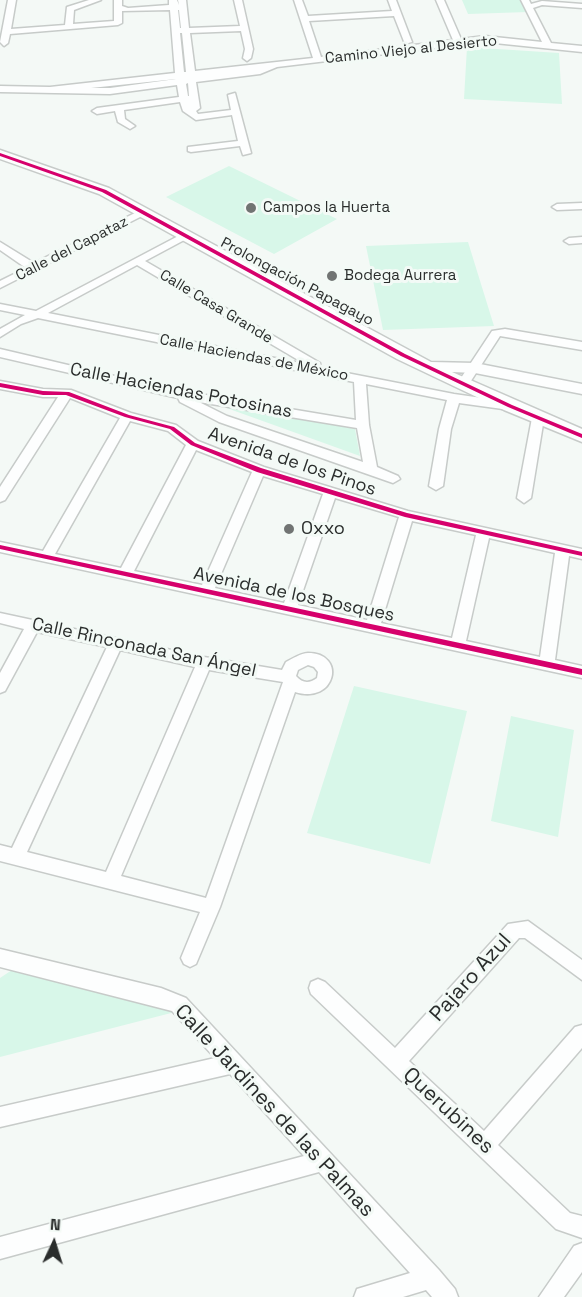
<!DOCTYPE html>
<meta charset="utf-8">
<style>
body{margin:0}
#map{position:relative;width:582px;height:1297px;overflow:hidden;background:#f4f9f6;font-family:"Space Grotesk",sans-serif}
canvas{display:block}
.north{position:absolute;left:24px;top:1213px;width:60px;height:60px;-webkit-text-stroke:4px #f3faf6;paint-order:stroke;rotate:4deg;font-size:16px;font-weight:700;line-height:24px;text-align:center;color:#2a2d2c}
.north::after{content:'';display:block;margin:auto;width:21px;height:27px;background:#2a2d2c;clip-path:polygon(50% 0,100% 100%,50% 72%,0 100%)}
</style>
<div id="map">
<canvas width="582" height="1297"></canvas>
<div class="north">N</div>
</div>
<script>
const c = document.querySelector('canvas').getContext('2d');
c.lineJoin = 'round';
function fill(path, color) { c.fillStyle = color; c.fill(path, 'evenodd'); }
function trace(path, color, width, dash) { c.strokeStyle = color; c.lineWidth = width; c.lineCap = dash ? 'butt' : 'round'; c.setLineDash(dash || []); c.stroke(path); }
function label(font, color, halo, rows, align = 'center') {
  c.font = font + ' "Space Grotesk",sans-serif'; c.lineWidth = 6; c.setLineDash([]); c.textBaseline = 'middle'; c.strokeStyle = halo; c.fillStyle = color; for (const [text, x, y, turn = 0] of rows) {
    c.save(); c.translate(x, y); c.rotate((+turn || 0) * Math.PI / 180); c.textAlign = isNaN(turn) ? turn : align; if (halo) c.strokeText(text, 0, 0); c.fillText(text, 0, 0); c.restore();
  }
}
fill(new Path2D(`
 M462,0H521L528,12L468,14Z
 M467,47L559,53L562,104L464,99Z
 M229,166L337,219L274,254L166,197Z
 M468,242L494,326L383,330L366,246Z
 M196,397L355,429L360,456Z
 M354,686L467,711L430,864L307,833Z
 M511,716L574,730L558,837L491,821Z
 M12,970L175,1012L0,1057V978Z`), '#d8f7e9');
const street = new Path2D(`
 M8,0H16L11,29L65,25L67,7L89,0H101L74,10L73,24L114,21V0H122V6L128,8L169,5V0H177L179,5L178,0H186L189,28L240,26L234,0H242L253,49L251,58L247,61L243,58L245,49L241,31L190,33L195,71L313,58L294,0H302L308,16L392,11L388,0H396L412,42L405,44L394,16L309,21L321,57L453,40L436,0H444L461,39L485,36L542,42L521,0H529L531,4L542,1L582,4V8L542,5L533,8L551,43L582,46V52L485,42L277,67L260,74L196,82L200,108L196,111L198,114L231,110L228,95L235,93L251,153L243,155L240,146L191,152L188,151V147L238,141L232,115L196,120L183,111L180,102L124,110L125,119L135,126L130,129L118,122L115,111L97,114L92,111L97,108L179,97L177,85L110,94L0,92V86L50,87L175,73L170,10L122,11V23L118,25L10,34L8,43L4,46L0,42ZM178,10H179L181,28H180ZM180,33H182L186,72H184ZM176,79L110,88H91ZM188,83L189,96H188L186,84Z
 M582,203V209L557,210L552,207L557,204Z
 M139,211L148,213L0,288V281L26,268L0,250V242L34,263Z
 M184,233L188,234V238L145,261L320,363L321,368L454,394L510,402L516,406L510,410L459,403L451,429L443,486L436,490L429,486L439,429L447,400L366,384L369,425L377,467L398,476L400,479L393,483L219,422L180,402L178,398L0,357V349L170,389L356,420L354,382L38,318L21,324L0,337V329L25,315L0,310V304L36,311ZM137,265L305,364L48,313ZM199,402L357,428L363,462L227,416Z
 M582,237V243L569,244L564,241L569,238Z
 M505,329L582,342V350L500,336L467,387H459L457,384L492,331Z
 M0,381L43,389L71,390L131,413L176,425L198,441L264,467L408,511L582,549V559L569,556L555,660L582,666V678L0,552V542L43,551L120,418L70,398L5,500L0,502V487L58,397H43L0,389ZM130,421L168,431L186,445L121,568L55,554ZM196,450L252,472L202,585L134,571ZM263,476L323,494L284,603L215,588ZM335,498L399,517L367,620L298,605ZM412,521L476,535L452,638L381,623ZM489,538L555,553L540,657L466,641Z
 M538,414L544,418L531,498L524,503L517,498L532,418Z
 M0,613L204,657L282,670L286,662C292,659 301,653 308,653C347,653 336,705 295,692L220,907L196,964L190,967L184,964L181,958L200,912L0,861V845L12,848L107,647L37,632L5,691L0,693V673L24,629L0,623ZM120,650L195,667L106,872L27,852ZM308,665L314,667L318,672L317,678C309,684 302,683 296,676L298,670ZM209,670L283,682L206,898L121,876Z
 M528,921L582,960V980L525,938H519L409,1061L484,1131L575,1027L582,1025V1048L498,1145L570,1213L582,1216V1238L556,1229L311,994L309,988L311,982L318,979L325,982L395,1048L508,924Z
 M0,949L161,988L186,998L439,1270L455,1289L458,1297H432L426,1290L403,1297H354L357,1289L410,1273L319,1172L0,1259V1237L304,1156L230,1074L0,1127V1107L215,1058L172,1011L0,967Z
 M582,1243V1272L564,1297H539L574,1246Z`);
const secondary = new Path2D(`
 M0,150L109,188L431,362L475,363L582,384V394L475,373L452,372L582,429V442L504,410L397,359L99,194L0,159Z`);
trace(street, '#c7cbc9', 3);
trace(secondary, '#c7cbc9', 3);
fill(street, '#fdfefe');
fill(secondary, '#fdfefe');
fill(new Path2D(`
 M0,153L106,190L405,354L512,405L582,434V438L508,407L401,356L102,192L0,156Z
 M0,383L43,391L69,392L129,415L174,427L195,443L261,468L407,513L582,552V556L405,517L257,472L191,445L170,429L125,417L66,395H43L0,387Z
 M0,545L582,669V675L0,549Z`), '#d6006c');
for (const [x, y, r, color] of [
 [251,208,6,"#717473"],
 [332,276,6,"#717473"],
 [289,529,6,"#717473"]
]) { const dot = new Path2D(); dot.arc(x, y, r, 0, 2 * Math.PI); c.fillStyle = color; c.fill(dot); trace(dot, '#f3faf6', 2); }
label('15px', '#2a2d2c', '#f3faf6', [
 ["Camino Viejo al Desierto",411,50,-6],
 ["Calle del Capataz",72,249,-27],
 ["Prolongación Papagayo",297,282,28],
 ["Calle Casa Grande",216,307,31],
 ["Calle Haciendas de México",254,358,11]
]);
label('15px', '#2a2d2c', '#f3faf6', [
 ["Campos la Huerta",263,208],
 ["Bodega Aurrera",344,276]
], 'left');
label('18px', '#2a2d2c', '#f3faf6', [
 ["Calle Haciendas Potosinas",181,391,11],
 ["Avenida de los Pinos",292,462,19],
 ["Avenida de los Bosques",294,595,12],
 ["Calle Rinconada San Ángel",144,648,12]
]);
label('18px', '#2a2d2c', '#f3faf6', [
 ["Oxxo",301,529]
], 'left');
label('21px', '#2a2d2c', '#f3faf6', [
 ["Pajaro Azul",471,978,-48],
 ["Calle Jardines de las Palmas",274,1111,47],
 ["Querubines",448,1111,43]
]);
</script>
